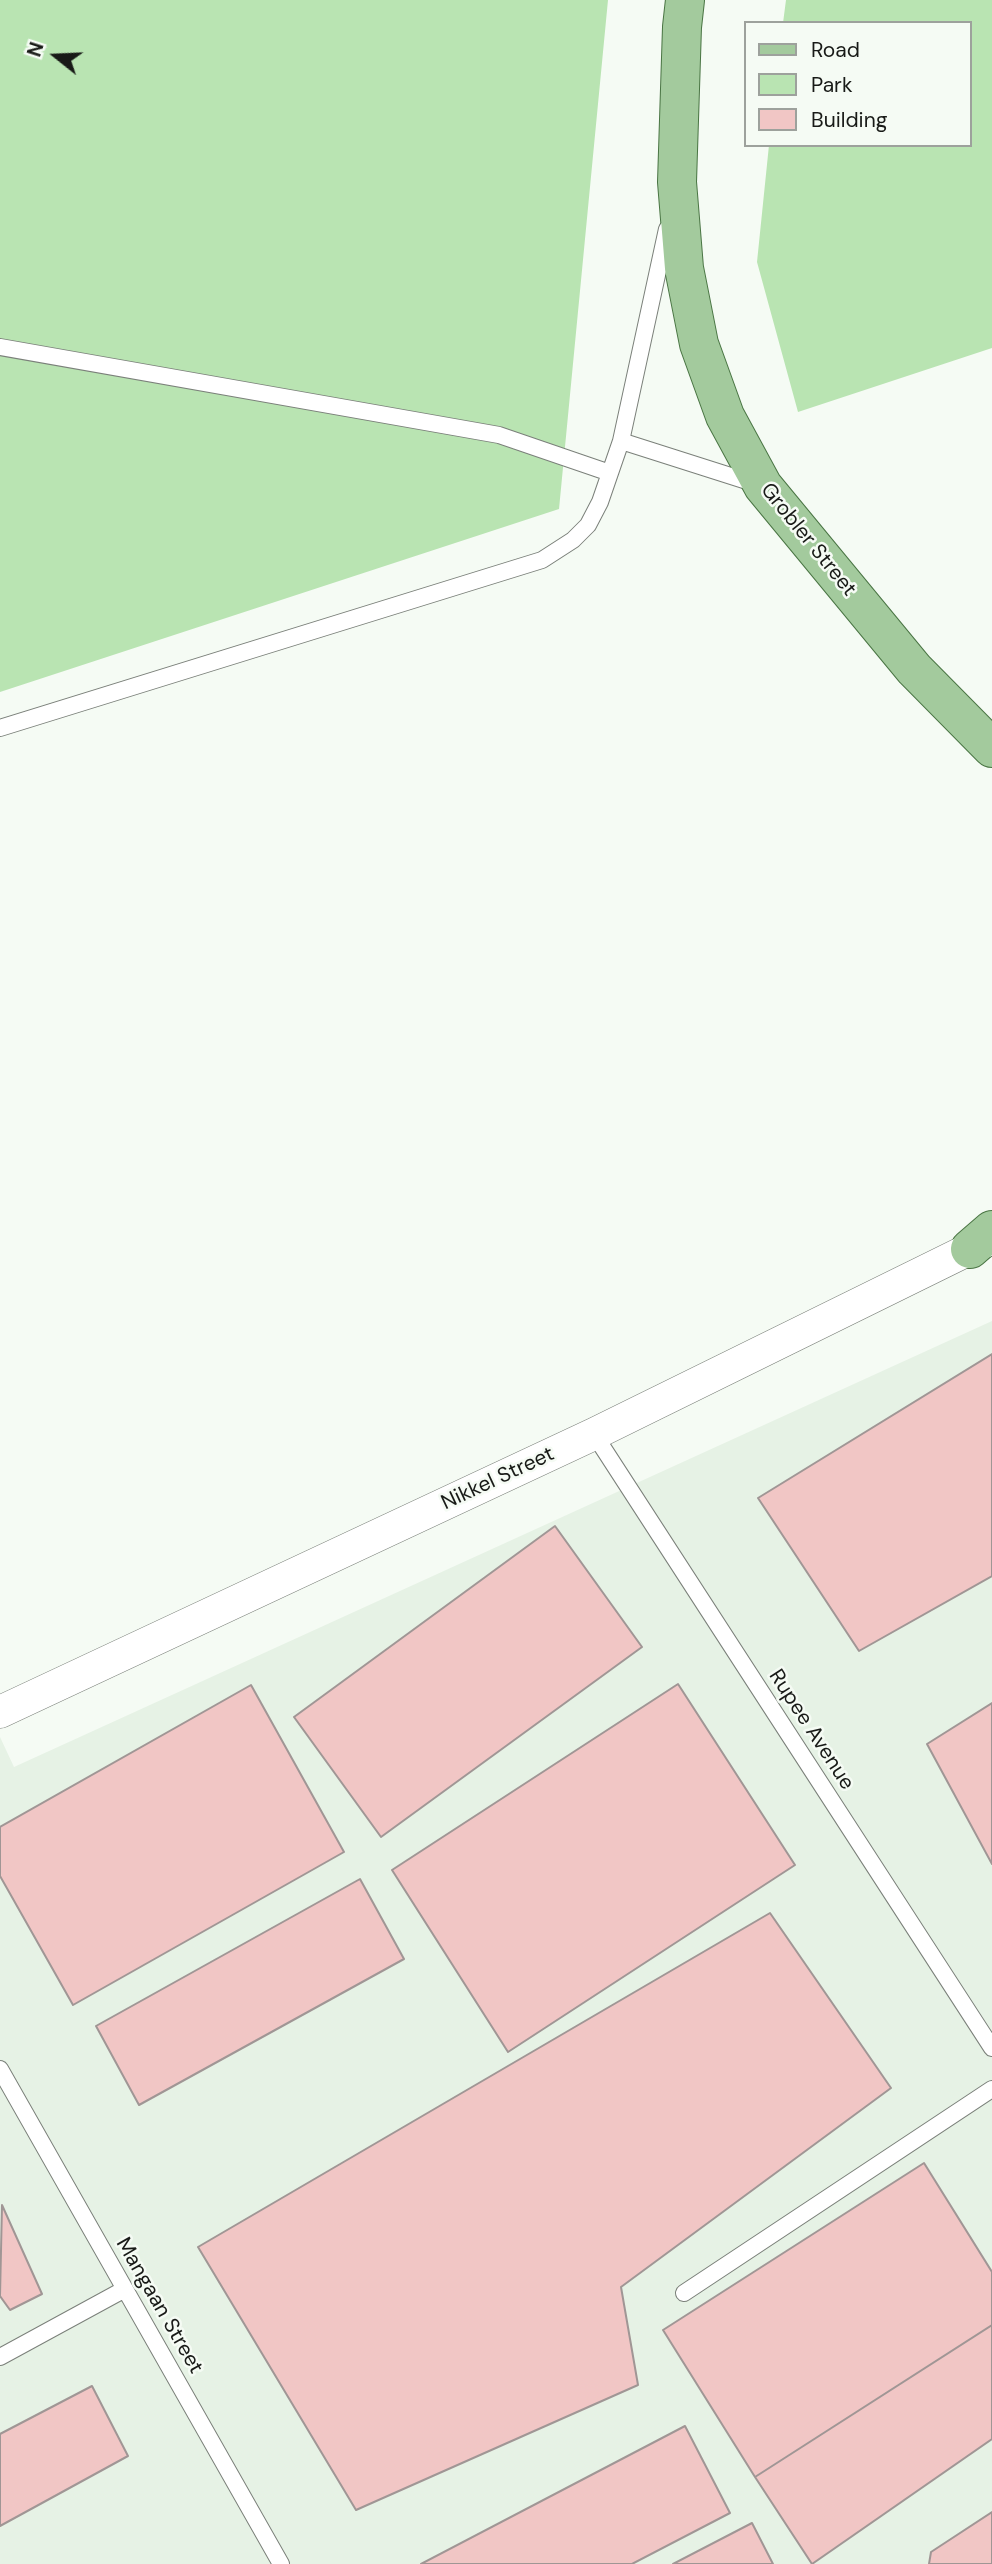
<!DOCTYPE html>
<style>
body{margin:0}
#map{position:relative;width:992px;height:2564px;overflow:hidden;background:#f5fbf4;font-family:"DM Sans",sans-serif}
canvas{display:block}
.legend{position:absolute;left:744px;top:21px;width:228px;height:126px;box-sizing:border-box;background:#f5fbf4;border:2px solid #9da19c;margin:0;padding:9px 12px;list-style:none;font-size:21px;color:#181a17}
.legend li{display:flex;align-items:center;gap:14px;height:35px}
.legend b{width:35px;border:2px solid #9da19c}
.north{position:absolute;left:21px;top:21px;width:70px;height:70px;-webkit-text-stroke:5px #f5fbf4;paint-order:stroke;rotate:288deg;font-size:19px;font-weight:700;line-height:28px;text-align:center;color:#181a17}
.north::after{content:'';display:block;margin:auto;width:24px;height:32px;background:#181a17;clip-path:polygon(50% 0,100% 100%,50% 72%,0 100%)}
</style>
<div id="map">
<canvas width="992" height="2564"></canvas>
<ul class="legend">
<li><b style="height:9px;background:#a3ca9d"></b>Road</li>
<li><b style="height:19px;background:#b9e4b2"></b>Park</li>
<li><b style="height:19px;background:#f1c6c5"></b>Building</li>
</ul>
<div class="north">N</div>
</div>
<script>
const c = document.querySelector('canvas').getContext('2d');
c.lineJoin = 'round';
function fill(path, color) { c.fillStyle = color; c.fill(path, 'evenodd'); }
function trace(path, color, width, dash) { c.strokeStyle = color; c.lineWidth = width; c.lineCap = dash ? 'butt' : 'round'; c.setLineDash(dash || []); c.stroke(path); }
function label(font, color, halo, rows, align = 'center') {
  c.font = font + ' "DM Sans",sans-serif'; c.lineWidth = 5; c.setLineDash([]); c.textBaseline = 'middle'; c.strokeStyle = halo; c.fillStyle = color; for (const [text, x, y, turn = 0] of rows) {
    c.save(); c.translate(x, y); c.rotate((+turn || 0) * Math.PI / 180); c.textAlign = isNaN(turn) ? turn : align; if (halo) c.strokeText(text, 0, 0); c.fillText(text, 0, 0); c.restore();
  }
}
fill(new Path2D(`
 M992,1321V2564H0V1737L14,1767Z`), '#e6f2e5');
fill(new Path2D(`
 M0,0H608L559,509L0,692Z
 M786,0H992V348L798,412L757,262L769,145H969V23H783Z`), '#b9e4b2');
const building = new Path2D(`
 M992,1354V1576L859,1651L758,1498Z
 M555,1526L642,1647L381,1837L294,1717Z
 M678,1684L795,1865L508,2052L392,1870Z
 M251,1685L344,1852L73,2005L0,1876V1827Z
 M992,1703V1864L927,1744Z
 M360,1879L404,1959L139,2105L96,2026Z
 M770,1913L891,2088L621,2287L638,2385L356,2510L198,2247Z
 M924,2163L992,2272V2325L755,2477L663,2330Z
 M2,2205L42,2294L10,2310L0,2296Z
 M992,2325V2439L812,2564L755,2477Z
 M92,2386L128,2456L0,2526V2434Z
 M685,2426L730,2513L632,2564H421Z
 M992,2512V2564H929L931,2552Z
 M752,2523L773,2564H673Z`);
fill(building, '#f1c6c5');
trace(building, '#a09695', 2);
const service = new Path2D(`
 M0,347L499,435L610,473
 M621,441L756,484
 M0,728L542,560L573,540L588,525L600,502L621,441L667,229
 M594,1434L992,2048
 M0,2069L281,2564
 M684,2293L992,2089
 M0,2357L125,2289`);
const minor = new Path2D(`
 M0,1712L594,1434L990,1239`);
const primary = new Path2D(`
 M685,0L682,27L677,182L684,268L699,344L725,416L763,486L914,669L992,748
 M970,1249L992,1230`);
trace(service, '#7b807a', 18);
trace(minor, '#7b807a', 33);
trace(primary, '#4a7544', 40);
trace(service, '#fff', 16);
trace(minor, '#fff', 32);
trace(primary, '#a3ca9d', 38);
label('21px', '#181a17', '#f5fbf4', [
 ["Grobler Street",808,540,51],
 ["Nikkel Street",498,1479,-25],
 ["Rupee Avenue",811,1730,57],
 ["Mangaan Street",159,2306,60]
]);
</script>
